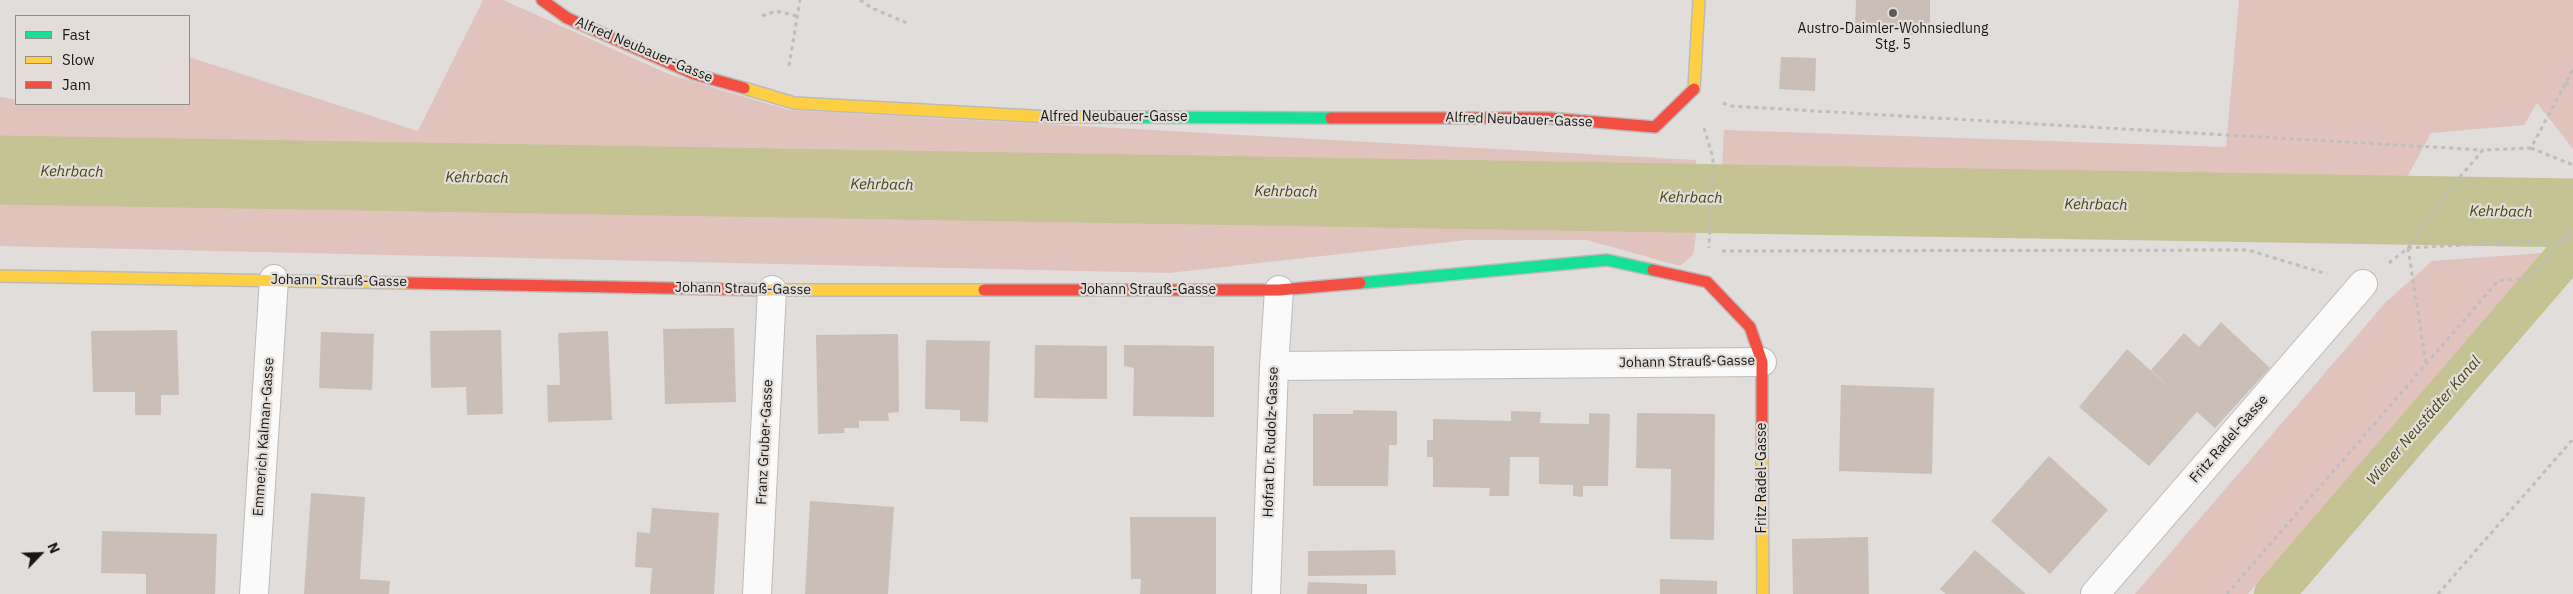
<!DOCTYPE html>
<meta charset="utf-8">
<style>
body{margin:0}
#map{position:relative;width:2573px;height:594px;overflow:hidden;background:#e0dddb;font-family:"IBM Plex Sans",sans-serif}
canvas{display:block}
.legend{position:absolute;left:15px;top:15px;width:175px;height:90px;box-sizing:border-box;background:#e2ddd9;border:1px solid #918d8b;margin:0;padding:6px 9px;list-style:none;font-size:15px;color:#181615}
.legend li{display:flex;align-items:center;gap:10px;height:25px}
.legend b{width:25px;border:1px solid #918d8b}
.north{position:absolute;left:15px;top:529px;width:50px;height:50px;-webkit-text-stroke:4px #e2ddd9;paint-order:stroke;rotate:66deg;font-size:14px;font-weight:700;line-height:20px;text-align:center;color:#181615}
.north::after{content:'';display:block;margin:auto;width:18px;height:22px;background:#181615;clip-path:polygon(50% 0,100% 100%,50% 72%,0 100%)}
</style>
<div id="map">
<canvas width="2573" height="594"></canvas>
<ul class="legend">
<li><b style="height:6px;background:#16e098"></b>Fast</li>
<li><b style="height:6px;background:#ffcf43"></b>Slow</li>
<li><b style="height:6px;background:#f24e42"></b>Jam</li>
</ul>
<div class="north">N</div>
</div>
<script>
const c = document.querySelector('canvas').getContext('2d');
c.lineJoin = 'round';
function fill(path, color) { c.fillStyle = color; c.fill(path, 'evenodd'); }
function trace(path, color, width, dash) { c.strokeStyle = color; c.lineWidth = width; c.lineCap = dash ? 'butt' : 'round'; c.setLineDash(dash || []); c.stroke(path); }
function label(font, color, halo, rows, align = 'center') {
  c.font = font + ' "IBM Plex Sans",sans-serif'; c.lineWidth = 4.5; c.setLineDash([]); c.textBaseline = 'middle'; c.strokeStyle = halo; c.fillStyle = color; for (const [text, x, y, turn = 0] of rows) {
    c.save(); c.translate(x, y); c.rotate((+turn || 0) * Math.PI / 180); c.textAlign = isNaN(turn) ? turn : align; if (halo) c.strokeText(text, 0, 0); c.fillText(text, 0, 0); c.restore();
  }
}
fill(new Path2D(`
 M483,0H503L671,75L789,110L1696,160L1695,188L114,146L0,145V97L16,99V104H189V57L418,131Z
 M2239,0H2573V149L2537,103L2524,125L2431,133L2399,192L1722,166L1724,130L2226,147Z
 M0,195L1697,229L1693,255L1680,266L1587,240H1467L1169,273L0,246Z
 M2542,253L2248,594H2135L2386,302L2432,261Z`), '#e1c3be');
trace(new Path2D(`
 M2274,594L2573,247`), '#c5c294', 40);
trace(new Path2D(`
 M0,170L2573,213`), '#c5c294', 69);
fill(new Path2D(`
 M1856,0H1930V27H1920V35H1904V27H1855Z
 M1781,57L1816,58L1815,91L1779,89Z
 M2221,322L2270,368L2215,428L2197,412L2149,466L2079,407L2127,349L2180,397L2151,370L2184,333L2199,347Z
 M734,328L736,402L665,404L663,329Z
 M177,330L179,395H161V415H135V392H93L91,331Z
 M501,330L503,414L467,415L466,387L431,388L430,331Z
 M608,331L612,420L548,422L547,385H560L558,333Z
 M321,332L374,334L372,390L319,388Z
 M898,334L899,412L888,413L889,421H859V428H844L845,433L818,434L816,335Z
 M926,340L990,341L988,422L960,421V410L925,409Z
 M1035,345L1107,346V399L1034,398Z
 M1124,345L1214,346V417L1133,416L1134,368L1124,366Z
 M1841,385L1934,388L1932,474L1839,471Z
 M1353,410L1397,411V445H1389L1388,486H1313V414H1353Z
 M1511,411L1541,412L1540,423L1589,424V413L1610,414L1608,486H1583V497L1573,496V485L1539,484V457H1510L1509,496H1489L1490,488L1433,487V457H1427V440H1433V419L1511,421Z
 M1637,413L1715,414L1714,540L1670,539L1671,469L1636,468Z
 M2049,456L2108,510L2050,574L1991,521Z
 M311,493L365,497L360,579L390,581L389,594H304Z
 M810,501L894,507L888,594H805Z
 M652,508L719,513L714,594H650L652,568L635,567L637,532L650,533Z
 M1130,517H1216V594H1140L1141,579H1131Z
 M102,531L217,534L215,594H146V574L101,573Z
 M1868,537L1869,594H1793L1792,539Z
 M1395,550L1396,575L1308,576V551Z
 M1975,550L2026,594H1946L1940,589Z
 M1660,579L1717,581V594H1660Z
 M1308,582L1367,584V594H1307Z`), '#cbbeb7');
const street = new Path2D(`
 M1274,366L1762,362
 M254,594L274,279
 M757,594L772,290
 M1266,594L1274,366L1279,290
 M2095,594L2363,284`);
const fast = new Path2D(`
 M1095,117L1331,118
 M1360,283L1607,260L1653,270`);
const slow = new Path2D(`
 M744,88L794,103L1051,117H1095
 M1694,89L1699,0
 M0,276L408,283
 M764,290H984
 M1762,445L1763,594`);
const jam = new Path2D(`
 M542,0L567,18L694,74L744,88
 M1331,118H1548L1655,127L1694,89
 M1653,270L1707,282L1750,327L1762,362V445
 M408,283L764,290
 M984,290H1279L1360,283`);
trace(street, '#bdbbb9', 30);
trace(fast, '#bdbbb9', 14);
trace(slow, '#bdbbb9', 14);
trace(jam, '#bdbbb9', 14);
trace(new Path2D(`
 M860,0L872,8L907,23
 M762,16L776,11L797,16
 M789,66L800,0
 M2565,83L2573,86
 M1723,103L1730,106L2483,150
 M1704,128L1713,158L1709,248
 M2531,148L2573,165
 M2408,248L2573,239
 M2408,248L2426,363
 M1722,251L2248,250L2327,274
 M2389,263L2408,248L2453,185L2483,150L2531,148L2573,69
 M2227,594L2498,281L2531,277
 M2438,594L2573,439`), '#bebebd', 3, [4, 4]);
trace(street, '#fafafa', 28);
trace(fast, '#16e098', 11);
trace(slow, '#ffcf43', 11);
trace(jam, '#f24e42', 11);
trace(new Path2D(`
 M2531,277L2573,229`), '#bebebd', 3, [4, 4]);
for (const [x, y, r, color] of [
 [1893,13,5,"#5e5c5a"]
]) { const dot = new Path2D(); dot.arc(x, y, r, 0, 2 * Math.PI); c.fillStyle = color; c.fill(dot); trace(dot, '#e2ddd9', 2); }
label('14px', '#181615', '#e2ddd9', [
 ["Austro-Daimler-Wohnsiedlung",1893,29],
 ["Stg. 5",1893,45]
]);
label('14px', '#181615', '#e2ddd9', [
 ["Alfred Neubauer-Gasse",644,50,23],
 ["Alfred Neubauer-Gasse",1114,117],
 ["Alfred Neubauer-Gasse",1519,120,2],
 ["Johann Strauß-Gasse",339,281,1],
 ["Johann Strauß-Gasse",743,289,1],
 ["Johann Strauß-Gasse",1148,290],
 ["Johann Strauß-Gasse",1687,362,-1],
 ["Emmerich Kalman-Gasse",264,437,-86],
 ["Fritz Radel-Gasse",2229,439,-49],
 ["Franz Gruber-Gasse",765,442,-87],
 ["Hofrat Dr. Rudolz-Gasse",1271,442,-88],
 ["Fritz Radel-Gasse",1762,478,-90]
]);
label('italic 15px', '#4a4614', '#e2ddd9', [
 ["Kehrbach",72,172,1],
 ["Kehrbach",477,178,1],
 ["Kehrbach",882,185,1],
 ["Kehrbach",1286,192,1],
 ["Kehrbach",1691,198,1],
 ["Kehrbach",2096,205,1],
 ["Kehrbach",2501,212,1],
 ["Wiener Neustädter Kanal",2424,421,-49]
]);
</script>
